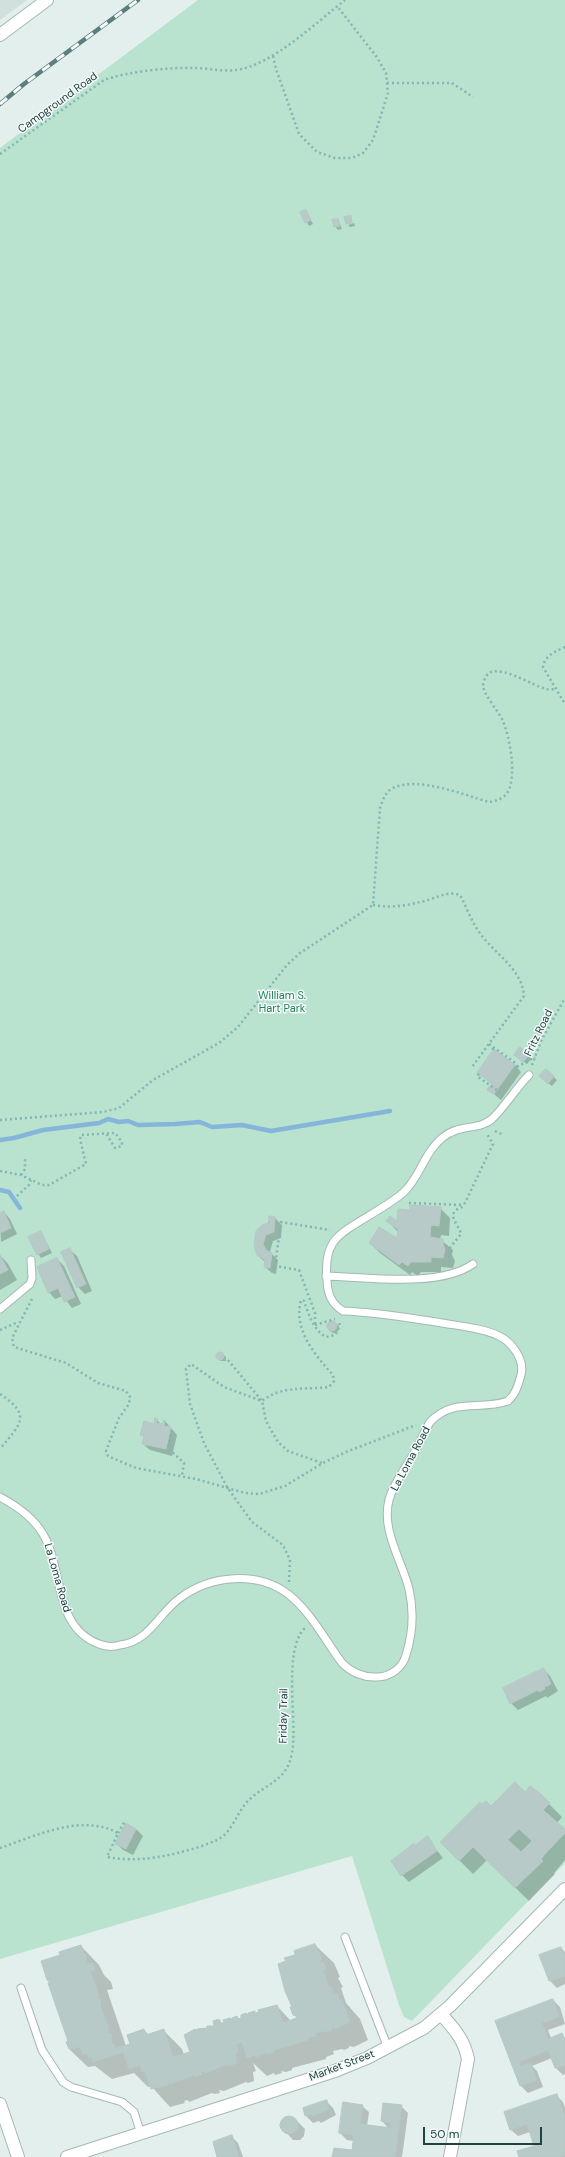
<!DOCTYPE html>
<style>
body{margin:0}
#map{position:relative;width:565px;height:2157px;overflow:hidden;background:#e3efec;font-family:"DM Sans",sans-serif}
canvas{display:block}
.scale{position:absolute;left:423px;top:2127px;width:119px;height:18px;box-sizing:border-box;border:2px solid #204342;border-top:0;padding-left:5px;font-size:12px;line-height:14px;white-space:nowrap;color:#204342;-webkit-text-stroke:3px #f4faf9;paint-order:stroke}
</style>
<div id="map">
<canvas width="565" height="2157"></canvas>
<div class="scale">50 m</div>
</div>
<script>
const c = document.querySelector('canvas').getContext('2d');
c.lineJoin = 'round';
function fill(path, color) { c.fillStyle = color; c.fill(path, 'evenodd'); }
function trace(path, color, width, dash) { c.strokeStyle = color; c.lineWidth = width; c.lineCap = dash ? 'butt' : 'round'; c.setLineDash(dash || []); c.stroke(path); }
function label(font, color, halo, rows, align = 'center') {
  c.font = font + ' "DM Sans",sans-serif'; c.lineWidth = 3; c.setLineDash([]); c.textBaseline = 'middle'; c.strokeStyle = halo; c.fillStyle = color; for (const [text, x, y, turn = 0] of rows) {
    c.save(); c.translate(x, y); c.rotate((+turn || 0) * Math.PI / 180); c.textAlign = isNaN(turn) ? turn : align; if (halo) c.strokeText(text, 0, 0); c.fillText(text, 0, 0); c.restore();
  }
}
fill(new Path2D(`
 M0,0H27L0,20Z`), '#d1dfdd');
fill(new Path2D(`
 M198,0H565V1863L412,2021L404,2017L399,2005L352,1856L0,1959V148Z`), '#b9e2cf');
fill(new Path2D(`
 M306,211L313,224L309,226L302,213Z
 M338,220L342,229L338,230L335,226Z
 M354,223L355,226L350,227L348,225Z
 M529,1055L532,1058L527,1064L518,1058Z
 M515,1065L521,1072L501,1100L488,1089L492,1084L478,1073Z
 M546,1070L557,1080L552,1086L543,1079Z
 M440,1208L450,1218L449,1236L441,1235L440,1239L453,1250L452,1255L455,1261L453,1268L441,1267V1272H421L418,1276L412,1272L410,1275L380,1253L370,1243L398,1240V1232L388,1221L398,1223L411,1211Z
 M4,1212L10,1219L17,1234L1,1242L0,1214Z
 M270,1217L275,1218L282,1225L281,1238L273,1241L270,1252L278,1260L276,1274L272,1273L265,1267V1262L257,1255Z
 M41,1232L52,1253L41,1258L38,1254Z
 M70,1250L77,1256L92,1291L85,1294L78,1287Z
 M0,1255L8,1264L17,1280L0,1290Z
 M57,1259L64,1266L81,1304L72,1308L63,1296L55,1299L49,1292Z
 M329 1328a5 5 0 1 1 10 0a5 5 0 1 1-10 0Z
 M219,1354H223L226,1357V1361H221L218,1358Z
 M157,1420L163,1426L165,1421L177,1435L172,1456L150,1450L143,1444L145,1438L141,1434L155,1425Z
 M543,1669L550,1676L558,1691L547,1698L546,1696L518,1710L511,1703Z
 M525,1793L541,1796L562,1817L557,1823L565,1830V1860L554,1873L555,1874L529,1901L487,1860L473,1874L441,1842L482,1805L491,1808Z
 M126,1824L136,1829L143,1836L133,1855L123,1850L116,1843Z
 M427,1838L443,1858L409,1882L402,1875L415,1846Z
 M315,1945L334,1963L340,1977L338,1978L343,1987L341,1988L346,2003L360,2019L368,2040L354,2047L349,2046V2048L344,2050L342,2049L333,2051L334,2054L326,2057V2059L292,2068V2070L286,2072L281,2071L282,2073L275,2075L274,2073L267,2076L253,2063L256,2071L253,2072L254,2081L248,2083L246,2082L224,2091L219,2090L220,2093L214,2094L212,2093L189,2102L188,2100L184,2101L185,2103L170,2107L151,2086L148,2087L134,2073L112,2079L95,2066L88,2067L69,2049V2041L51,1983L61,1956L81,1946L99,1965L104,1975L111,1982L113,1989L107,1990L126,2046L131,2045L144,2030L149,2035L164,2031L182,2049L184,2055L191,2052L197,2032L216,2027L219,2020L223,2024L234,2022L237,2017L240,2019L246,2015L248,2016L254,2012L256,2014L277,2006L291,2021L298,2019L294,2014L287,1962Z
 M561,1948L565,1952V1984L557,1988L550,1981L540,1955Z
 M553,2000L560,2007L565,2024L548,2030L551,2038L562,2034L565,2038V2074L563,2075L556,2068L552,2058L532,2066L537,2071L543,2087L528,2093L521,2086L496,2022Z
 M556,2095L563,2102L565,2108V2157H520L535,2146L530,2132L518,2136L511,2130Z
 M326,2101L333,2108L336,2115L321,2123L319,2121L313,2123L306,2116L304,2108Z
 M362,2106L369,2112L367,2126L389,2129L382,2121L401,2106L408,2113L402,2157H333L353,2152L354,2141L347,2140L340,2133Z
 M287,2117H293L305,2129L304,2136L300,2140H293L281,2127V2121Z
 M232,2137L238,2143L243,2157H219Z`), '#0003');
trace(new Path2D(`
 M0,1140L14,1138L43,1130L99,1123L108,1119L119,1122L128,1121L138,1125L175,1124L200,1122L212,1127L242,1125L271,1131L390,1111
 M0,1190L9,1192L20,1208`), '#85b6da', 4.5);
const building = new Path2D(`
 M306,210L311,220L305,223L300,212Z
 M351,216L352,223L346,224L344,217Z
 M338,219L340,226L334,227L332,220Z
 M520,1047L529,1055L523,1062L514,1055Z
 M494,1049L515,1065L494,1094L487,1090L492,1083L477,1073Z
 M546,1069L554,1076L548,1084L539,1076Z
 M410,1205L441,1207L439,1226L431,1225L430,1237L443,1239V1244L445,1250L443,1258L431,1257V1262H411L408,1266L402,1262L399,1265L369,1243L379,1227L397,1238L398,1229L386,1221L390,1216L397,1221L398,1209L410,1210Z
 M4,1211L11,1228L0,1233V1213Z
 M269,1216L275,1217L274,1232L266,1235L263,1244L266,1250L272,1253L270,1268L264,1267L265,1260L257,1255L254,1246L256,1231L262,1225L269,1223Z
 M41,1231L49,1249L37,1255L28,1237Z
 M70,1248L86,1284L77,1288L61,1252Z
 M0,1255L8,1270L0,1274Z
 M57,1258L75,1297L64,1302L58,1288L48,1293L37,1267Z
 M327 1326a5 5 0 1 1 10 0a5 5 0 1 1-10 0Z
 M216 1356a4 4 0 1 1 8 0a4 4 0 1 1-8 0Z
 M155,1418L158,1419L156,1423L162,1424L164,1420L165,1421L164,1426L171,1427L166,1449L142,1444L144,1435H140L144,1421L154,1424Z
 M544,1668L551,1684L544,1687L545,1689L539,1692L538,1690L510,1704L503,1688Z
 M515,1782L525,1792L530,1786L542,1795L550,1803L543,1810L565,1829V1833L546,1853L541,1859L543,1861L515,1888L473,1847L459,1861L440,1842L480,1802L482,1804L486,1801L491,1806ZM519,1829L532,1841L521,1852L508,1840Z
 M126,1823L136,1829L126,1849L115,1844Z
 M428,1836L437,1851L401,1876L391,1861L414,1843L415,1845Z
 M315,1944L322,1959H320L321,1963L323,1962L326,1969L323,1970L329,1987L331,1986L333,1993L331,1995L337,1993L340,2000L342,1999L350,2022L335,2029L334,2027L331,2028L332,2030L324,2032V2031L315,2033L316,2036L308,2038L309,2040L274,2050V2052L266,2054V2052L263,2053L264,2054L256,2057V2055L247,2058L242,2042L236,2044L238,2052L235,2053L237,2063L229,2066L228,2064L205,2073L204,2071L201,2072L202,2074L195,2077L194,2075L170,2084V2082L167,2083L168,2085L151,2089L145,2071L142,2072L140,2065L129,2069L123,2052L93,2062L92,2057L89,2058L87,2053L82,2054L80,2047L69,2049L66,2042L68,2041L48,1983L50,1982L47,1980L41,1961L60,1955L59,1952L81,1945L84,1954H86L87,1964L93,1963L95,1970L89,1972L91,1973L99,1996H97L98,1999L100,1998L101,2008L107,2021L105,2022L107,2023L109,2030H108V2034L111,2033L112,2042L115,2047L114,2049L130,2044L127,2035L144,2029L146,2035L164,2029L173,2057L190,2052L184,2035L195,2029L196,2031L197,2029L207,2028V2026H214L213,2021L219,2019L221,2024L224,2022L223,2020L230,2018L233,2020L232,2018L237,2016L238,2019L241,2018V2015L246,2013L247,2016L248,2013L255,2011V2013L259,2012L258,2010L277,2005L283,2023L299,2017L293,2015L290,2007H292L285,1991L278,1964L286,1961L284,1958L295,1955L294,1951Z
 M561,1947L565,1957V1976L549,1981L539,1955Z
 M553,1999L559,2017L542,2023L548,2039L562,2033L565,2041V2065L555,2068L548,2050L519,2062L521,2066L530,2063L537,2080L520,2086L495,2021Z
 M557,2094L565,2118V2155L558,2157H519L517,2151L534,2146L527,2124L510,2130L504,2112Z
 M327,2100L329,2109L313,2116L312,2114L305,2116L303,2108Z
 M343,2102L363,2105L360,2124L391,2128V2123L381,2121L383,2103L402,2105L395,2157H332L334,2148L352,2150L354,2135L339,2133Z
 M280 2125a9 9 0 1 1 18 0a9 9 0 1 1-18 0Z
 M232,2135L239,2157H217L213,2142Z`);
fill(building, '#b8cac7');
trace(building, '#b4c9c6', 1);
const service = new Path2D(`
 M326,1276C368,1277 439,1288 473,1264
 M0,1309L30,1284L32,1278L31,1260
 M0,1497C17,1506 33,1517 43,1534C64,1570 53,1627 99,1644C106,1647 113,1647 120,1645C150,1641 158,1614 180,1598C211,1575 257,1571 288,1594C311,1612 325,1640 342,1663C351,1672 364,1678 377,1677C391,1677 403,1667 406,1655C413,1633 414,1611 409,1589C402,1561 381,1530 389,1500C393,1484 405,1469 413,1455C419,1444 424,1433 430,1422C454,1397 479,1411 508,1401C516,1394 518,1385 521,1375C525,1360 512,1342 499,1336C482,1328 460,1326 442,1323C409,1318 377,1312 343,1311C331,1303 328,1295 327,1281C326,1270 326,1253 333,1243C343,1226 389,1208 406,1190C421,1174 425,1152 442,1138C460,1123 478,1131 492,1119C503,1109 517,1087 529,1075
 M345,1937L388,2048
 M21,1988L42,2050L63,2082L71,2087L122,2102L134,2112L141,2134`);
const minor = new Path2D(`
 M0,35L47,0
 M441,2014C454,2029 464,2039 468,2059L450,2157
 M0,2104L18,2157
 M67,2157L335,2071L367,2058L424,2028L450,2006L565,1889`);
trace(service, '#a5b8b6', 9);
trace(minor, '#a5b8b6', 14);
trace(new Path2D(`
 M273,56L276,69L299,134L317,152L335,158H352L363,153L373,140L388,93L386,73L376,56L337,6
 M387,83H452L473,97
 M0,154L104,80C126,72 170,67 194,68C208,68 223,72 236,70C271,66 317,22 345,0
 M565,647C555,652 545,655 543,667L565,704
 M373,905C389,908 405,906 420,902C434,900 446,890 460,895C466,906 470,918 477,929C491,952 522,967 524,996L472,1067
 M489,1044L514,1062L517,1066
 M493,1050V1047
 M532,1065L542,1039L565,998
 M517,1067L535,1057
 M479,1074L477,1076L501,1093
 M0,1120L103,1112L119,1108L153,1080L219,1043L238,1027L287,965L300,953L373,905L380,808C383,800 385,792 393,788C418,776 464,795 489,802C497,801 505,798 509,790C516,771 510,739 503,721C499,712 484,695 483,686C483,682 486,675 489,673C502,665 533,686 546,689C549,690 553,689 555,689
 M495,1131L504,1135
 M0,1171L21,1175L42,1185H49L86,1164L80,1139L81,1135L114,1133H115L122,1142V1146L115,1148L106,1133
 M21,1175L25,1169V1159
 M17,1196L29,1185L31,1180
 M409,1203L464,1205
 M449,1263V1249L461,1234C460,1227 448,1217 456,1210C459,1208 462,1208 464,1205L493,1144L487,1134
 M32,1299L12,1338L14,1347L66,1363L98,1383L126,1391L130,1397L129,1404L119,1418L106,1451L108,1456L136,1468L196,1479L245,1493L259,1494L285,1486L323,1463L346,1452L416,1425
 M315,1324V1313L299,1270L275,1266L281,1222L330,1230
 M315,1325L335,1319
 M0,1330L18,1322
 M228,1360L262,1401L266,1421L278,1442L288,1451L322,1463
 M0,1394C33,1416 20,1424 0,1449
 M172,1430L168,1448L184,1463L182,1476
 M289,1582L290,1560L283,1545L252,1522L227,1487L204,1443L190,1404L186,1369L191,1364L224,1387L262,1401C282,1385 306,1390 329,1387L334,1381L333,1375C314,1354 293,1329 301,1300L304,1301C308,1313 314,1331 326,1337L335,1335L340,1326L339,1322
 M118,1833L125,1821
 M0,1848C36,1836 81,1813 118,1833L107,1857C140,1863 170,1856 202,1846C212,1842 221,1840 228,1831C236,1821 240,1808 250,1799C267,1783 287,1781 292,1753C298,1723 282,1650 305,1628`), '#80b6b3', 2.5, [2, 3]);
trace(service, '#fff', 7);
trace(minor, '#fff', 12);
const rail = new Path2D(`
 M0,104L24,84L138,0`);
trace(rail, '#5b7e7e', 4.5);
trace(rail, '#f4faf9', 3, [9]);
label('11px', '#204342', '#f4faf9', [
 ["Campground Road",58,103,-36],
 ["Fritz Road",539,1033,-64],
 ["La Loma Road",411,1459,-62],
 ["La Loma Road",57,1578,74],
 ["Friday Trail",284,1716,-89],
 ["Market Street",342,2066,-21]
]);
label('11px', '#257f5f', '#f4faf9', [
 ["William S.",282,996],
 ["Hart Park",282,1009]
]);
</script>
